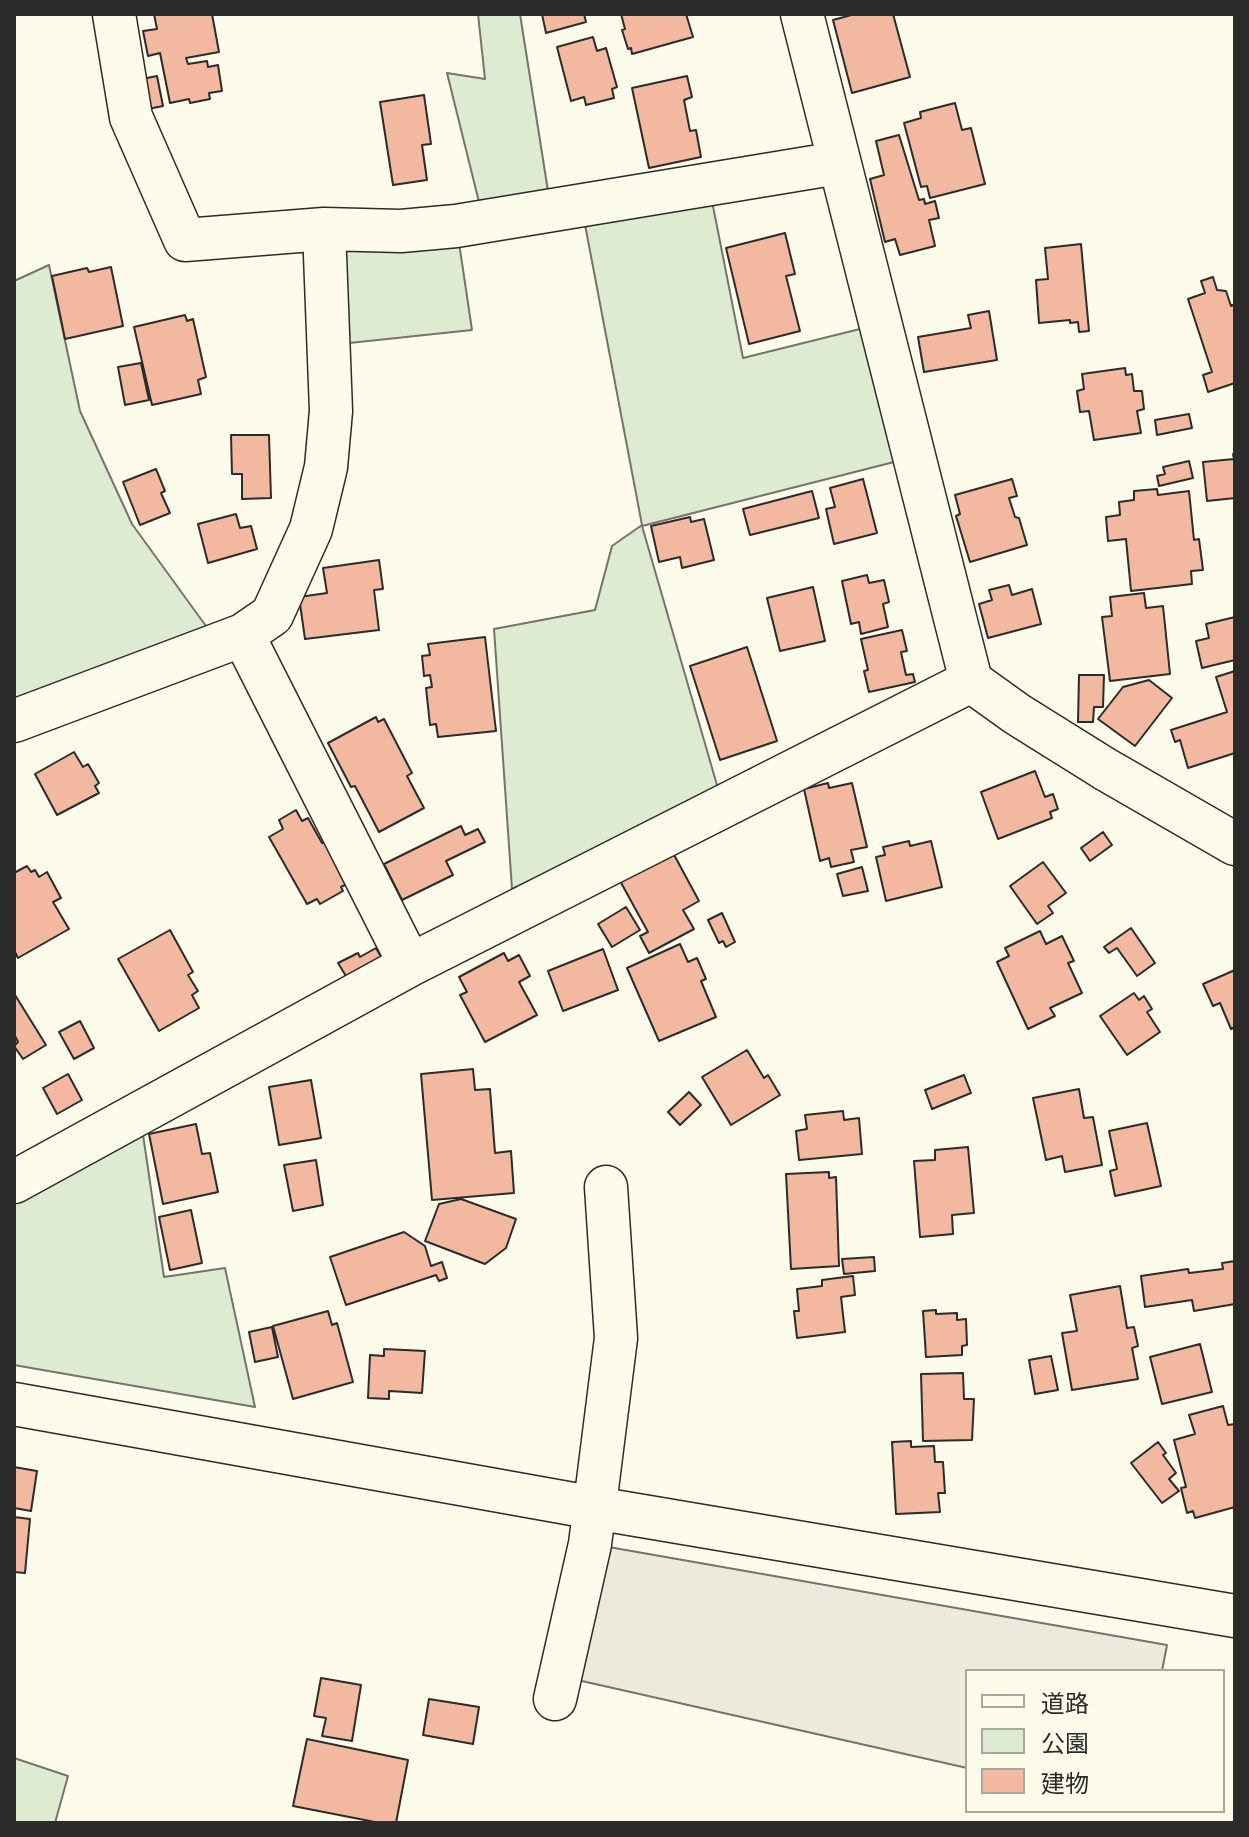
<!DOCTYPE html>
<meta charset="utf-8">
<style>
body{margin:0}
#map{position:relative;width:1249px;height:1837px;overflow:hidden;background:#fdfbea;font-family:"Varela Round","Noto Sans JP",sans-serif}
canvas{display:block}
.frame{position:absolute;inset:0;border:16px solid #2b2b2b;pointer-events:none}
.legend{position:absolute;left:965px;top:1669px;width:260px;height:144px;box-sizing:border-box;background:#fdfbea;border:2px solid #a9a89e;margin:0;padding:10px 14px;list-style:none;font-size:24px;color:#2b2b2b}
.legend li{display:flex;align-items:center;gap:16px;height:40px}
.legend b{width:40px;border:2px solid #a9a89e}
</style>
<div id="map">
<canvas width="1249" height="1837"></canvas>
<div class="frame"></div>
<ul class="legend">
<li><b style="height:10px;background:#fdfbea"></b>道路</li>
<li><b style="height:22px;background:#deebd1"></b>公園</li>
<li><b style="height:22px;background:#f2b8a0"></b>建物</li>
</ul>
</div>
<script>
const c = document.querySelector('canvas').getContext('2d');
c.lineJoin = 'round';
function fill(path, color) { c.fillStyle = color; c.fill(path, 'evenodd'); }
function trace(path, color, width, dash) { c.strokeStyle = color; c.lineWidth = width; c.lineCap = dash ? 'butt' : 'round'; c.setLineDash(dash || []); c.stroke(path); }
const green = new Path2D(`
 M478,14H520L548,191L480,206L447,73L485,79Z
 M711,196L743,358L864,328L898,461L642,526L719,792L512,889L494,629L595,610L612,546L642,525L583,214Z
 M458,236L472,330L340,344L337,255L349,240Z
 M49,265L80,411L132,524L211,633L14,707V281Z
 M142,1128L164,1277L225,1268L255,1407L14,1365V1196Z
 M14,1758L68,1776L55,1823H14Z`);
fill(green, '#deebd1');
trace(green, '#74746e', 2);
const parking = new Path2D(`
 M603,1546L1167,1645L1162,1671H967V1768L573,1679Z`);
fill(parking, '#eceadb');
trace(parking, '#74746e', 2);
const building = new Path2D(`
 M154,14H212L219,52L186,58L188,64L207,61L208,67L218,65L222,91L209,93L210,99L190,103L189,99L170,103L160,53L148,56L143,31L157,29Z
 M542,14H584L586,22L546,33Z
 M621,14H686L693,37L632,54L631,48L628,49L622,30L625,29Z
 M855,14H893L910,77L852,93L833,20Z
 M593,37L597,51L606,48L617,87L612,89L614,98L586,105L584,97L571,101L557,47Z
 M157,76L163,106L148,109L142,79Z
 M687,76L692,97L684,100L690,131L696,130L701,157L649,168L632,88Z
 M424,95L431,144L422,145L427,180L393,185L380,102Z
 M955,103L962,130L971,128L985,184L930,198L927,186L921,187L904,123L921,118L920,112Z
 M899,135L919,200L924,199L925,204L935,201L939,218L929,220L935,246L900,255L895,239L885,242L870,179L884,175L876,141Z
 M785,233L795,274L786,276L800,331L749,344L726,248Z
 M1081,244L1089,331L1079,332L1078,322L1070,323V320L1039,323L1036,280L1048,279L1045,248Z
 M111,267L123,326L65,339L52,276L87,268L89,272Z
 M1213,277L1217,290L1226,291L1231,306L1235,304V383L1208,392L1203,375L1212,372L1188,299L1205,293L1201,281Z
 M989,311L997,360L924,372L918,337L971,328L968,315Z
 M185,315L187,321L193,319L206,377L198,380L201,394L152,405L134,327Z
 M141,363L149,400L125,405L118,367Z
 M1125,368L1126,375L1132,374L1134,391H1142L1144,409L1137,411L1141,433L1094,440L1089,411L1080,412L1077,391L1084,389L1082,374Z
 M1189,414L1192,428L1157,435L1155,420Z
 M231,435H269L271,498L242,499V474H232Z
 M1233,454H1235V498L1207,501L1203,462L1234,459Z
 M1189,461L1193,478L1159,486L1157,476L1165,474L1163,467Z
 M156,469L165,491L161,493L170,513L140,525L123,482Z
 M863,479L877,533L834,544L826,509L835,507L830,488Z
 M1012,479L1017,496L1009,498L1015,517L1019,518L1027,545L970,562L956,516L960,514L955,495Z
 M1157,489L1158,495L1189,491L1194,540L1199,539L1203,570L1191,571L1192,584L1131,591L1126,539L1108,541L1106,517L1120,515L1119,502L1134,500V491Z
 M812,491L819,518L750,535L743,509Z
 M236,514L240,528L251,526L257,549L208,563L198,524Z
 M690,517L691,522L704,519L714,560L682,568L680,557L659,562L651,526Z
 M379,560L383,589L374,590L379,630L305,639L299,597L327,593L323,568Z
 M867,575L869,583L884,580L889,602L883,604L888,627L861,634L859,622L851,624L842,581Z
 M1009,585L1012,595L1032,589L1041,624L988,638L979,604L992,600L989,590Z
 M813,587L825,641L780,651L767,598Z
 M1144,593L1146,608L1163,606L1170,674L1110,681L1102,617L1112,616L1110,597Z
 M1235,617V660L1202,668L1196,641L1209,638L1206,624Z
 M902,630L907,651L901,652L906,675L913,674L915,682L869,692L864,671L868,670L861,639Z
 M485,637L496,731L438,737L436,724L430,725L426,688L432,687L430,675L424,676L422,656L430,655L428,644Z
 M747,647L777,741L720,760L690,666Z
 M1235,671V753L1188,768L1180,740L1175,742L1171,730L1227,712L1216,677Z
 M1079,675H1104L1103,707H1094L1093,722H1078Z
 M1149,680L1172,698L1135,746L1098,719L1123,687Z
 M376,717L378,722L384,719L412,773L407,776L424,808L379,832L355,786L351,787L328,743Z
 M74,752L83,767L88,764L99,783L95,786L99,793L57,815L35,774Z
 M1035,771L1045,797L1053,794L1058,809L1050,812L1052,818L998,839L981,792Z
 M828,783L829,788L852,783L867,847L851,850L854,862L831,867L829,858L820,861L804,789Z
 M296,810L302,821L308,818L322,843L326,842L349,883L341,887L343,891L320,904L317,899L307,904L269,837L283,829L279,820Z
 M461,826L465,835L478,829L485,842L446,861L453,875L402,900L384,864Z
 M1103,832L1112,845L1090,861L1081,848Z
 M909,841L910,846L931,841L942,887L886,901L876,857L885,855L883,847Z
 M672,851L699,901L683,910L694,929L649,953L640,936L648,932L619,879Z
 M1043,862L1066,893L1048,906L1053,913L1037,924L1010,886Z
 M27,866L31,872L35,870L39,877L47,872L61,898L53,902L69,929L18,958L14,950V873Z
 M862,867L868,891L843,896L837,874Z
 M626,907L640,930L612,947L598,924Z
 M722,913L735,942L726,947L723,941L719,943L708,920Z
 M1131,928L1155,963L1137,976L1117,948L1109,953L1104,947Z
 M170,930L193,972L188,975L198,991L192,995L199,1008L159,1031L118,959Z
 M1040,931L1046,944L1062,936L1074,961L1068,963L1082,993L1050,1008L1055,1016L1028,1029L997,962L1009,956L1005,948Z
 M680,944L688,962L697,958L706,979L701,981L716,1017L659,1041L627,968Z
 M376,948L384,962L349,981L338,963L358,953L360,957Z
 M603,949L618,990L563,1011L548,971Z
 M504,953L508,961L519,955L530,976L519,982L537,1015L485,1042L460,995L467,992L459,977Z
 M1235,970V1027L1231,1029L1220,1003L1213,1006L1203,984Z
 M1134,993L1139,1000L1144,996L1152,1009L1147,1012L1160,1032L1127,1055L1100,1016Z
 M15,995L46,1045L23,1059L14,1046L18,1042L14,1034Z
 M80,1021L94,1048L74,1059L59,1032Z
 M747,1050L764,1078L768,1075L780,1095L731,1125L702,1077Z
 M473,1069L475,1090L490,1089L495,1153L511,1151L514,1193L432,1200L421,1074Z
 M68,1074L82,1100L57,1114L43,1088Z
 M964,1075L971,1093L932,1109L925,1090Z
 M311,1080L321,1138L279,1145L269,1087Z
 M1079,1089L1084,1118L1093,1117L1102,1165L1065,1172L1062,1156L1046,1160L1033,1098Z
 M689,1092L701,1105L680,1125L668,1112Z
 M843,1111L844,1120L859,1118L862,1154L799,1160L796,1131L807,1129L805,1115Z
 M1147,1123L1161,1186L1115,1196L1110,1171L1117,1169L1109,1131Z
 M196,1124L202,1154L210,1153L218,1192L163,1204L149,1134Z
 M968,1147L974,1213L952,1215L953,1234L920,1237L914,1161L935,1160V1150Z
 M316,1160L323,1205L293,1211L284,1165Z
 M829,1172V1178L836,1177L839,1266L791,1269L786,1174Z
 M461,1199L516,1219L506,1248L485,1264L425,1241L439,1204Z
 M191,1210L202,1263L170,1270L159,1217Z
 M404,1232L425,1246L431,1266L442,1262L447,1278L439,1281L436,1275L346,1305L330,1257Z
 M874,1257L875,1271L844,1274L842,1259Z
 M1235,1261V1304L1194,1311L1192,1300L1145,1307L1141,1276L1188,1269L1189,1273L1223,1269L1222,1263Z
 M853,1276L855,1295L841,1297L845,1332L797,1338L794,1311H799L797,1289L822,1286V1280Z
 M1120,1286L1127,1328L1134,1327L1138,1346L1132,1348L1138,1379L1072,1390L1062,1333L1077,1331L1070,1295Z
 M936,1310V1314L957,1313V1320L966,1319L967,1345L962,1346V1355L926,1357L923,1311Z
 M328,1311L332,1325L337,1323L353,1382L293,1399L273,1326Z
 M272,1327L278,1357L255,1362L249,1332Z
 M1200,1344L1212,1392L1162,1404L1150,1357Z
 M384,1349L425,1351L422,1393L389,1391V1399L368,1398L370,1355L384,1356Z
 M1051,1356L1058,1390L1035,1394L1029,1360Z
 M963,1373L964,1399H974L972,1440L923,1441L921,1374Z
 M1223,1406L1228,1425L1235,1424V1507L1195,1518L1193,1511L1187,1513L1181,1488L1186,1487L1174,1440L1195,1434L1189,1415Z
 M911,1441V1447L934,1446L935,1462H943L945,1493H938L940,1512L896,1514L892,1442Z
 M1158,1442L1166,1453L1163,1455L1176,1473L1169,1479L1179,1491L1162,1503L1131,1463Z
 M14,1467L37,1471L31,1511L14,1508Z
 M14,1517L30,1519L25,1573L14,1572Z
 M321,1678L361,1685L352,1741L322,1736L326,1718L314,1716Z
 M429,1699L479,1707L473,1744L423,1735Z
 M307,1739L408,1760L396,1823H380L293,1806Z`);
fill(building, '#f2b8a0');
trace(building, '#2b2b2b', 2);
const minor = new Path2D(`
 M114,14L131,117L185,240L324,229L401,231L456,226L838,163
 M802,14L971,681L1017,714L1105,769L1235,844
 M243,635L410,965
 M14,721L243,635L272,615L311,529L326,467L331,411L324,229
 M14,1182L410,965L971,681
 M14,1404L595,1508L1235,1616
 M555,1699L590,1544L616,1338L606,1187`);
trace(minor, '#2b2b2b', 45);
trace(minor, '#fdfbea', 42);
</script>
